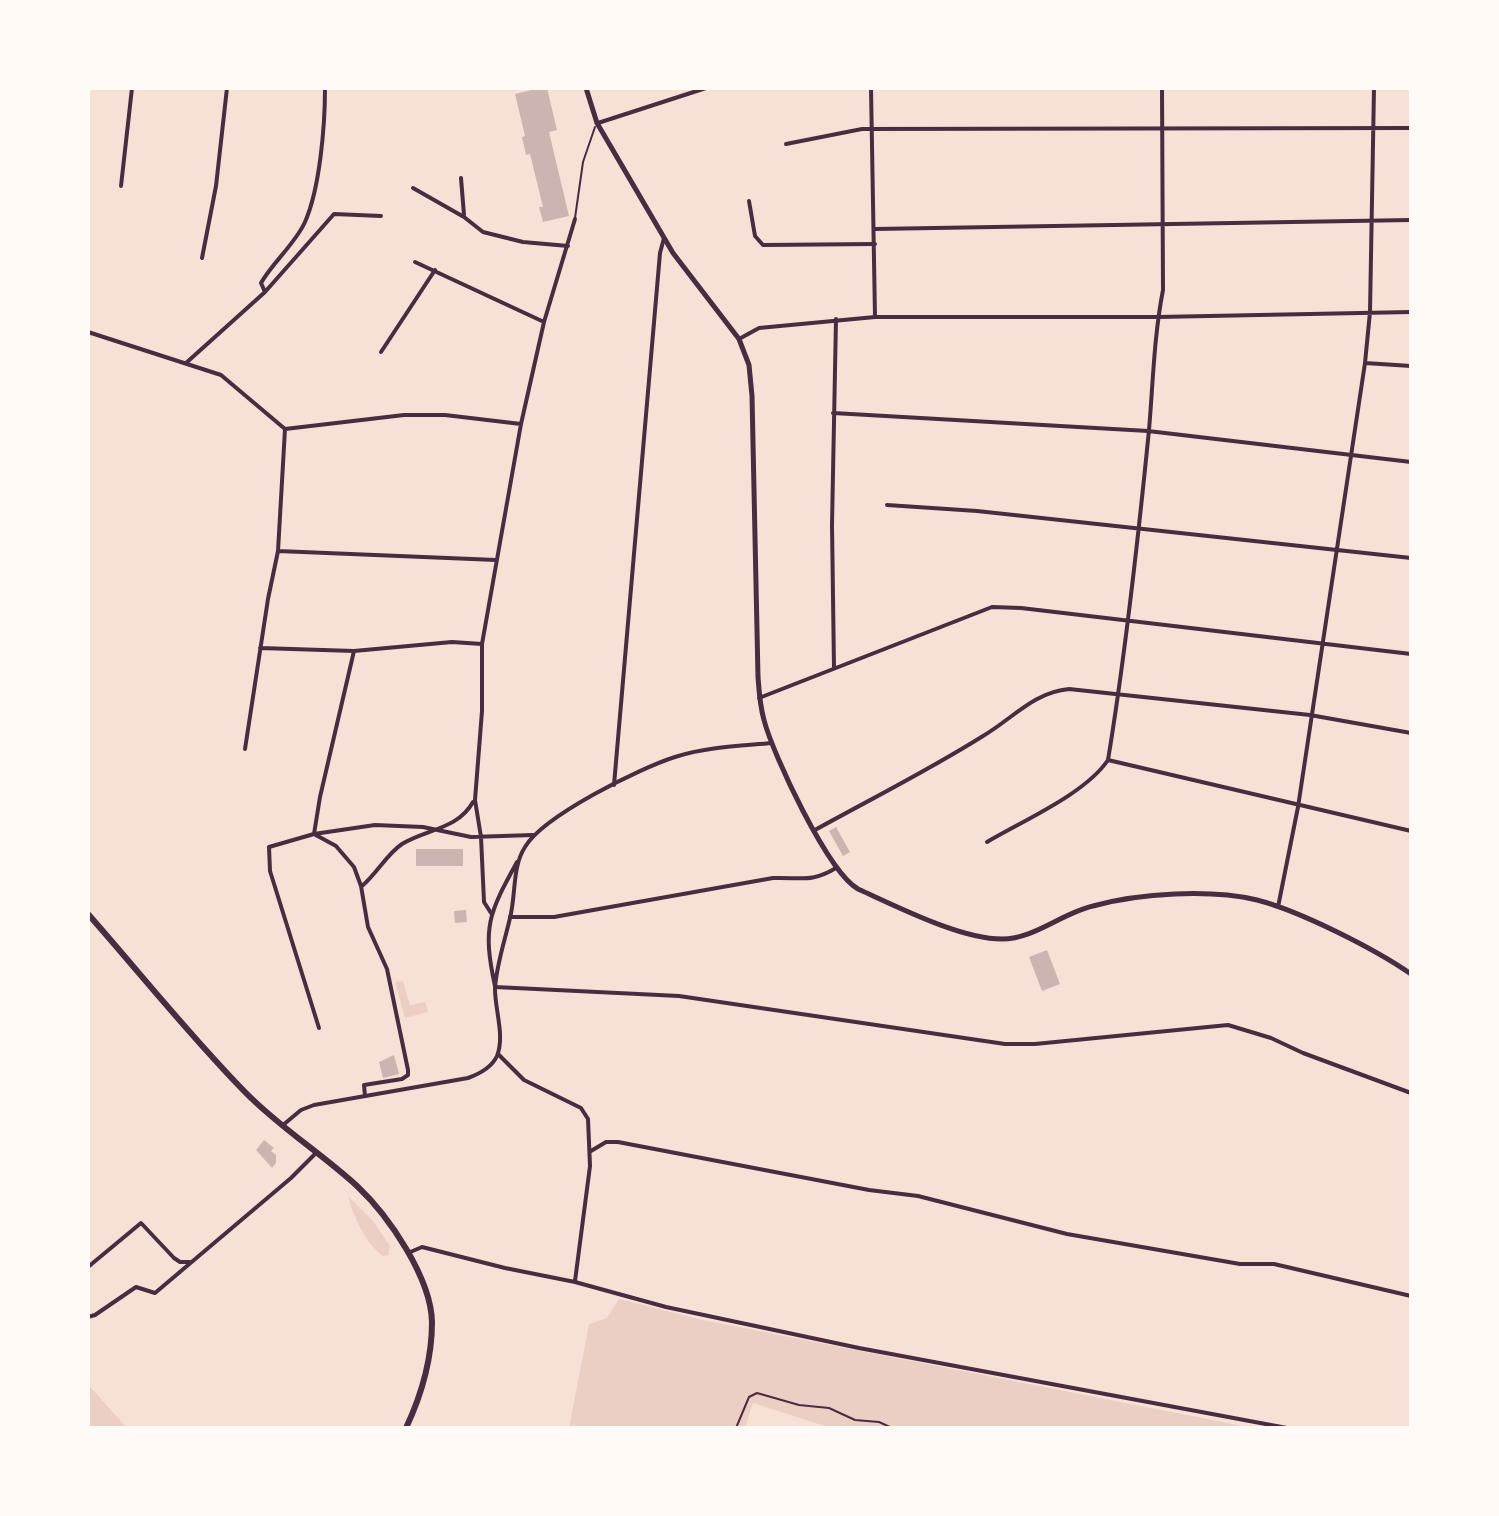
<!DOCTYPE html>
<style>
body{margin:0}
#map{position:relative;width:1499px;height:1516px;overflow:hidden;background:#f7e1d7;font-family:"Exo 2",sans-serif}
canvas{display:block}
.frame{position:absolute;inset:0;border:90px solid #fffaf5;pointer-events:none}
</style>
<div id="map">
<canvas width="1499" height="1516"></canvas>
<div class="frame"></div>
</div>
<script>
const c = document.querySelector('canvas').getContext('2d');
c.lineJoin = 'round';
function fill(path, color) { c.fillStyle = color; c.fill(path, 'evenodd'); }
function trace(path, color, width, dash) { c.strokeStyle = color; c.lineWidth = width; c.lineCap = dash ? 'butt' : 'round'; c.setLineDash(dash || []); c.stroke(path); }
fill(new Path2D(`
 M403,981L410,1005L425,1002L428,1012L405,1018L395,982Z
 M348,1196L373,1221L390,1246L388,1255L383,1256C366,1244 353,1216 348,1196Z
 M619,1299L703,1320L1253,1428H831L753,1403L745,1428H569L589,1324L607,1318Z
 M88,1385L93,1390L127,1428H88Z`), '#ebcfc5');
fill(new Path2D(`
 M540,88H547L557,130L549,132L569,216L543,222L539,207H543L530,154L526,155L522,137L525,136L515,94Z
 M836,827L850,852L843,856L829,831Z
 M416,849H463V866H416Z
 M466,910L467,922L455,923L454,911Z
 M1047,950L1060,984L1042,991L1029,957Z
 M394,1055L399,1074L383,1078L379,1062Z
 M264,1140L274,1148L271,1151L276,1155V1163L272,1168L256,1150Z`), '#ccb4b1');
trace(new Path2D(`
 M736,1428L749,1397L757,1393L799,1405L829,1408L855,1420L879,1422L892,1428`), '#4a2c40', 2);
trace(new Path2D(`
 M575,218L583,162L595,127`), '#4a2c40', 2);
trace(new Path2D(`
 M598,123L706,88
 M786,144L862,129L1411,128
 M461,178L464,215
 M121,186L132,88
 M413,188L464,217L483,232L523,242L568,246
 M749,201L755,236L763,245L875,244
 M875,229L1411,220
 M202,258L216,186L227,88
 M415,262L544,322
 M265,292L261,283C273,262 295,244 305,222C320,188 325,125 325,88
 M875,317H1158L1411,312
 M88,332L221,375L285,429
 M381,352L435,270
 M186,363L265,292L334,214L381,216
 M1365,363L1411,366
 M833,413L1148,431L1411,462
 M285,429L404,415H445L521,424
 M887,505L977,511L1411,558
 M278,551L496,560
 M260,648L354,651L452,642L482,644
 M354,651L320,797L314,834L336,846L354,867L361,886L368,927L387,969L408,1070V1075L402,1079L364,1085L365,1096
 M834,668L832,525L836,319
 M759,698L992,607L1021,608L1411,654
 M245,749L268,599L278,551L285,429
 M1108,760C1126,651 1138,540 1149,430C1153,383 1154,336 1163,290L1162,88
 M614,785L660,253L664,238
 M815,830C871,799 929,770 983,736C1012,719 1034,692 1069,689L1310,715L1411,733
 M987,842C1024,820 1085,794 1108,760L1411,831
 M362,886C377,873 387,854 402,844C427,829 458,829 473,802
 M1278,907L1298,807L1365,363L1370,312L1374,88
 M491,913L484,902L481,837L475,800L482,711V644L521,424L544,322L575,219
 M510,917H554L773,878C801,877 811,883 836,868
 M495,987L679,996L1005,1044H1035L1228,1025L1271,1038L1303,1053L1411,1093
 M319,1028L270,871L269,847L314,834L375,825L423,827L471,837L533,835
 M498,1054L524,1080L581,1108L588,1119L590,1166L575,1281
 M591,1151L606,1142H618L869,1190L918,1196L1067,1234L1240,1264H1274L1411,1296
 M408,1253L422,1247L505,1268L575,1282L666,1307L859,1348L1287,1428
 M88,1267L141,1223L174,1258L180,1262H190
 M88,1317L95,1315L136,1287L155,1293L291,1178L317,1152`), '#4a2c40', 4);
trace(new Path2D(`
 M739,339L759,328L875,317L871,88
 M495,986C482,927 489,913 517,862
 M283,1125L301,1110L314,1105L468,1078C479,1074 492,1067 497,1056C505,1036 495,1010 495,989C496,966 505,940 510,918C516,895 512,867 525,847C543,816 640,768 675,757C706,747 740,746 772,743`), '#4a2c40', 4);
trace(new Path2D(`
 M586,88L597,123L673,253L739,339L749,365L752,396L758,677C759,692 760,706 764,720C773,755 828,872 858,889C896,906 960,939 1002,939C1034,939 1062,913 1093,906C1140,893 1210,889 1257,900C1300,911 1375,949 1411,974`), '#4a2c40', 5);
trace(new Path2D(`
 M88,914C140,973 190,1036 245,1092C279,1127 321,1153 357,1186C389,1216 431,1278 432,1322C432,1359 421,1396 406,1428`), '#4a2c40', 6);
</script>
